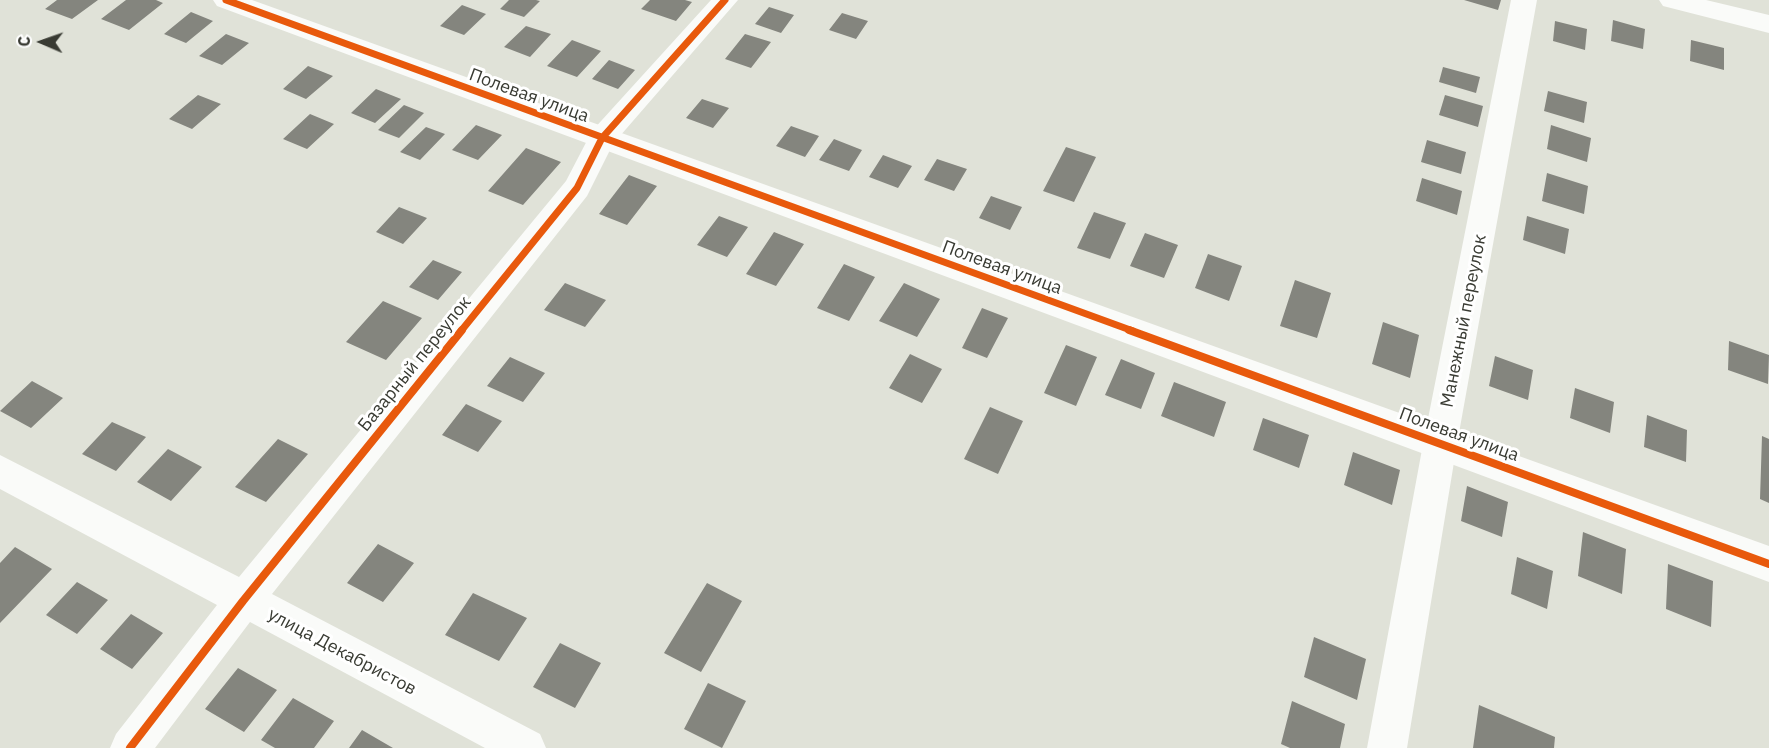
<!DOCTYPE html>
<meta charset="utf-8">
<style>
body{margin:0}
#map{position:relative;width:1769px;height:748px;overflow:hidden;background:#e0e2d8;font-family:"IBM Plex Sans",sans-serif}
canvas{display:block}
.north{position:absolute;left:12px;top:12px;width:60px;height:60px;-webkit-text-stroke:4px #fff;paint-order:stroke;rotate:272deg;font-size:16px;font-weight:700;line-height:24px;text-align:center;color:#393b33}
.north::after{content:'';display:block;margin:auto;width:21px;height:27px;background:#393b33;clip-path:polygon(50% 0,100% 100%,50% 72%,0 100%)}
</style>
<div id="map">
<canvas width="1769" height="748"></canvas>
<div class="north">С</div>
</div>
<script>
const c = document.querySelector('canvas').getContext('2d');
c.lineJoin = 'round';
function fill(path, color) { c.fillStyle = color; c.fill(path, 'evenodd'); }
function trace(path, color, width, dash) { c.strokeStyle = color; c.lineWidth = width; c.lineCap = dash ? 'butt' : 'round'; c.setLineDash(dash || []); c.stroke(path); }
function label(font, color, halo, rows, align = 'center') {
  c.font = font + ' "IBM Plex Sans",sans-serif'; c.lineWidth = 6; c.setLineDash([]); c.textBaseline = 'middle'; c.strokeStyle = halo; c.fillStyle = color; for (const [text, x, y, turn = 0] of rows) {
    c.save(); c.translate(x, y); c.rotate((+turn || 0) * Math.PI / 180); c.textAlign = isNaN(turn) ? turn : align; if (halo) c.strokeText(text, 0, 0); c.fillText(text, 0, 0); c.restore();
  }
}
fill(new Path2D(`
 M57,0H98L72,19L45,9Z
 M126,0H156L163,3L129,30L101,19Z
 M509,0H536L540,1L524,17L500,9Z
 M650,0H685L692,2L676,21L641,9Z
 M1464,0H1501L1498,10Z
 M462,5L486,14L464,35L440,26Z
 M769,7L794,15L781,33L755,24Z
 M191,12L213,21L186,43L164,34Z
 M842,13L868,21L856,39L829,30Z
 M1613,20L1645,29L1643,49L1611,41Z
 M1555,21L1587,29L1585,50L1553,41Z
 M526,26L551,34L530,57L504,47Z
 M226,34L249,43L222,65L199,56Z
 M745,34L771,42L751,68L725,59Z
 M572,40L601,51L577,77L547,66Z
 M1691,40L1724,48V70L1690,61Z
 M609,60L635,70L618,89L592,79Z
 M308,66L333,76L306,99L283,89Z
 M1443,67L1480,77L1476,93L1439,82Z
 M376,89L401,99L375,123L351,113Z
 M1548,91L1587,102L1584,123L1544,111Z
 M198,95L221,104L192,129L169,119Z
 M1445,95L1483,106L1478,127L1439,115Z
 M702,99L729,108L713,128L686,118Z
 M404,105L424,113L399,138L378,130Z
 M310,114L334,124L307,149L283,139Z
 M476,125L502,135L478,160L452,150Z
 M1551,125L1591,138L1587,162L1547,149Z
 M791,126L819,136L805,157L776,146Z
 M426,127L445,134L420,160L400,152Z
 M834,139L862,150L849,171L819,160Z
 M1427,140L1466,152L1461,174L1421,162Z
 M1066,147L1096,157L1074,202L1043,191Z
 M526,148L561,162L523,205L488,191Z
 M883,155L912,166L898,188L869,177Z
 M937,159L967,169L954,191L924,180Z
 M1547,173L1588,186L1584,214L1542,201Z
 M629,175L657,186L627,225L599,214Z
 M1422,178L1462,191L1457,215L1416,201Z
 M991,196L1022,207L1010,230L979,218Z
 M399,207L427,218L403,244L376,232Z
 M1094,212L1126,223L1110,259L1077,248Z
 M719,216L748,227L727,257L697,245Z
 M1527,216L1569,229L1565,254L1523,240Z
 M774,232L804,244L776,286L746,274Z
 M1145,233L1178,245L1164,278L1130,266Z
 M1208,254L1242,266L1229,301L1195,288Z
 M433,260L462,272L438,300L409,287Z
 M844,264L875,277L849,321L817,308Z
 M1295,280L1331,293L1317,338L1280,326Z
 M565,283L606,300L585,327L544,310Z
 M904,283L940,299L917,337L879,321Z
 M383,301L422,318L386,360L346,342Z
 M982,308L1008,318L987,358L962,348Z
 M1383,322L1419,335L1410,378L1372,364Z
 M1729,341L1769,355L1768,384L1728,370Z
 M1066,345L1097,357L1076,406L1044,393Z
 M910,354L942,369L922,403L889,388Z
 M1495,356L1533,370L1528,400L1489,386Z
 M510,357L545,373L523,402L487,386Z
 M1121,359L1155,373L1141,409L1105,395Z
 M32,381L63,398L31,428L0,411Z
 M1174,382L1226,402L1214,437L1161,416Z
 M1575,388L1614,402L1610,433L1570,418Z
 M466,404L502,421L478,452L442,435Z
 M990,407L1023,421L998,474L964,459Z
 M1647,415L1687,430L1686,462L1644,447Z
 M1263,418L1309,435L1299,468L1253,450Z
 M112,422L146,437L116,471L82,454Z
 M1762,436L1769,439V503L1760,499Z
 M278,439L308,454L266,502L235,487Z
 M168,449L202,467L171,501L137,482Z
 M1353,452L1400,470L1392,505L1344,485Z
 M1467,486L1508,502L1502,537L1461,521Z
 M1583,532L1626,549L1622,594L1578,576Z
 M378,544L414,563L383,602L347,583Z
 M15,547L52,569L0,623V563Z
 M1517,557L1553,571L1547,609L1511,594Z
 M1668,564L1713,581L1711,627L1666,609Z
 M77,582L108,600L77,634L46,615Z
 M707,583L742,601L701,672L664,653Z
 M473,593L527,618L499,661L445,635Z
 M131,614L163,633L132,669L100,649Z
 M1314,637L1366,659L1357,700L1304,677Z
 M560,643L601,663L575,708L533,687Z
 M238,668L277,690L244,732L205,709Z
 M708,683L746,701L722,748L684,729Z
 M293,698L334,721L314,748H275L261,740Z
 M1292,701L1345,724L1340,748H1290L1281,744Z
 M1479,705L1555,737L1554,748H1473Z
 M362,730L393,748H349Z`), '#84857e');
fill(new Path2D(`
 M711,0H738L613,144L587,196L272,594L540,734L546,748H485L250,622L155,748H110L116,734L217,605L0,489V455L239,577L566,181L592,131Z
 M1511,0H1537L1457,444L1407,748H1367L1423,444Z
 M1659,0H1706L1769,15V33L1663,6Z`), '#fafbf9');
fill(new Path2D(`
 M213,0H252L1769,546V582L217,6Z`), '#fafbf9');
trace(new Path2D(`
 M226,0L1133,331
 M461,331L577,188L602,138L725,0`), '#e8590c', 7);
trace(new Path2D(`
 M1129,330L1769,564
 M130,748L243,601L462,330`), '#e8590c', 8);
label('18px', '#393b33', '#fff', [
 ["Полевая улица",529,96,20],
 ["Полевая улица",1002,268,20],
 ["Манежный переулок",1464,321,-79],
 ["Базарный переулок",415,364,-51],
 ["Полевая улица",1459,435,20],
 ["улица Декабристов",342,652,28]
]);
</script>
